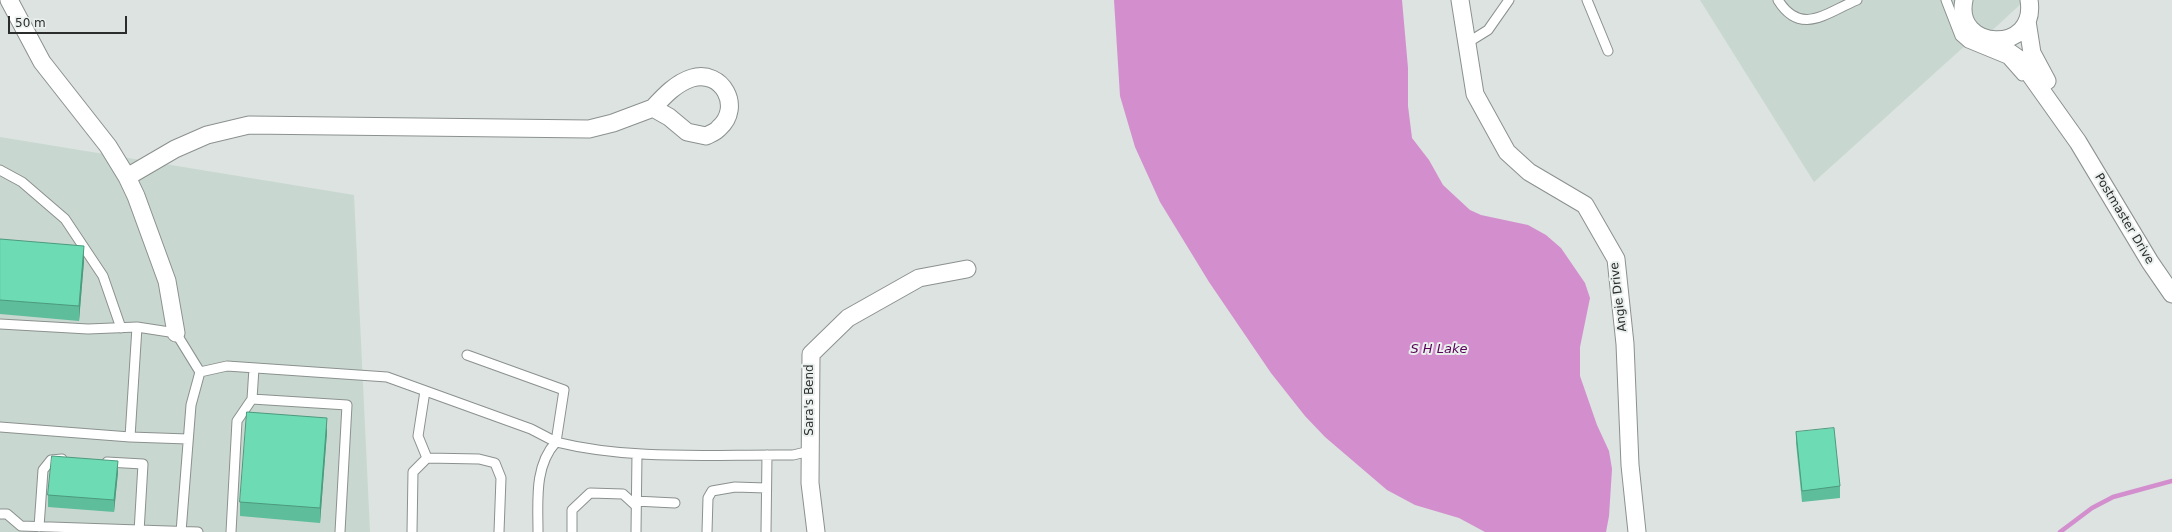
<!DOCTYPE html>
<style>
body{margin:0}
#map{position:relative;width:2172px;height:532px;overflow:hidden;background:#dce3e0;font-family:"DejaVu Sans",sans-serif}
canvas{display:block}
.scale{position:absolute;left:8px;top:16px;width:119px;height:18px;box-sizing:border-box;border:2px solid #2b2d2c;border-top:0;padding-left:5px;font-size:12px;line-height:14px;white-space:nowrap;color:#2b2d2c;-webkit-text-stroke:3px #e9f0ed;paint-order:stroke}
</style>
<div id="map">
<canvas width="2172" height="532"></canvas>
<div class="scale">50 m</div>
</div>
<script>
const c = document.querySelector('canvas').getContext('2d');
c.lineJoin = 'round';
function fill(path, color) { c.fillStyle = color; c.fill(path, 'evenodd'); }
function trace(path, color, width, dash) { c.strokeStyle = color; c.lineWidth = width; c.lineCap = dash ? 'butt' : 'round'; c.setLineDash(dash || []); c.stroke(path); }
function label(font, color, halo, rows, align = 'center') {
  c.font = font + ' "DejaVu Sans",sans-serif'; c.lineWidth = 4; c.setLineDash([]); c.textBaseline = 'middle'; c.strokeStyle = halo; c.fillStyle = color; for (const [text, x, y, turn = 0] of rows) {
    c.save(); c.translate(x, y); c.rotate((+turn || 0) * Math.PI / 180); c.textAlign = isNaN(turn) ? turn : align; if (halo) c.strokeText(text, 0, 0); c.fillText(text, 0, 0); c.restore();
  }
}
fill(new Path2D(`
 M1700,0H2025L1984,38L1968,43L1814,182Z
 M0,137L354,195L370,532H0Z`), '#c8d7d0');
fill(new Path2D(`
 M1114,0H1402L1408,68V106L1412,138L1429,160L1443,185L1470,210L1481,215L1528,225L1546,235L1561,248L1585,283L1590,298L1580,347V376L1597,425L1609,451L1612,469L1609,516L1606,532H1485L1459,518L1415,505L1387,490L1325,437L1305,416L1271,373L1209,282L1160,202L1135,147L1120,96Z`), '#d38ece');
trace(new Path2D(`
 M2060,532L2092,508L2113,497L2172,481`), '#d38ece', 4.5);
const service = new Path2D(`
 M1587,0L1608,51
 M1778,0C1801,37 1827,12 1857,0
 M1946,0L1960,36L1968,43L2007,59L2022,76
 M1467,43L1488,30L1509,0
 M0,170L22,182L65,219L103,276L121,328
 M0,324L88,329L137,327
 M425,391L418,436L427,458
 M252,399L347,405L340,532
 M0,427L130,437L137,327L176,333L200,372
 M130,437L188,439
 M107,462L143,464L139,532
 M635,501L675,503
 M0,514H7L21,526L198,532
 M39,527L43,470L51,460L62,459
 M181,532L191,405L200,372L227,366L387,377L531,429L556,442L564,390L467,355
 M231,532L237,421L252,399L254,368
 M412,532L413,472L427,458L479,459L495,463L501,478L499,532
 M538,532C538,501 534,466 556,442C633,461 714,454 793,455L810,451
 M572,532V510L590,493L623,494L635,505
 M636,532L637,454
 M707,532L708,498L712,491L735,487L766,488
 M766,532L767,455`);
const minor = new Path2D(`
 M9,0L42,62L108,146L127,177L136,196L167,281L176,333
 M1460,0L1475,94L1507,152L1529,172L1585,205L1616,259L1625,344L1630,465L1637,532
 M1964,0C1953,51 2038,55 2029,0
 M2027,21L2032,53L2047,81
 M1992,40L2019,59L2078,142L2150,262L2172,294
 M127,177L175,149L207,135L249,125L589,129L613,123L653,108L669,117L687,132L706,136C710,134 716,132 719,128C743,107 722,69 692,78C676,83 664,96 653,108
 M816,532L810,483L811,354L848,318L919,278L967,269`);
trace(service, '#8b918e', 11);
trace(minor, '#8b918e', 19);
trace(service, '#fff', 9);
trace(minor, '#fff', 17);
fill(new Path2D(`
 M0,239L84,261L79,321L0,314Z
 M327,432L320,523L240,516V502Z
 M1796,432L1840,486V498L1802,502L1796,443Z
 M118,472L114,512L48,507V495Z`), '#5ebd9b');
fill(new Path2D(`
 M84,246V261L79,321V306Z
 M327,418V432L320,523V508Z
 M118,461V472L114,512V500Z`), '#4c9a7e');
const building = new Path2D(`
 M0,239L84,246L79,306L0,300Z
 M247,412L327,418L320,508L240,502Z
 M1834,428L1840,486L1802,491L1796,432Z
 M52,456L118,461L114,500L48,495Z`);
fill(building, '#6ddcb4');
trace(building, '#4c9a7e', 1);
label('12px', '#2b2d2c', '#e9f0ed', [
 ["Postmaster Drive",2124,219,59],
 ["Angie Drive",1619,297,-97],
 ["Sara's Bend",810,400,-90]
]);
label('italic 13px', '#5a0158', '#e9f0ed', [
 ["S H Lake",1439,350]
]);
</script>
